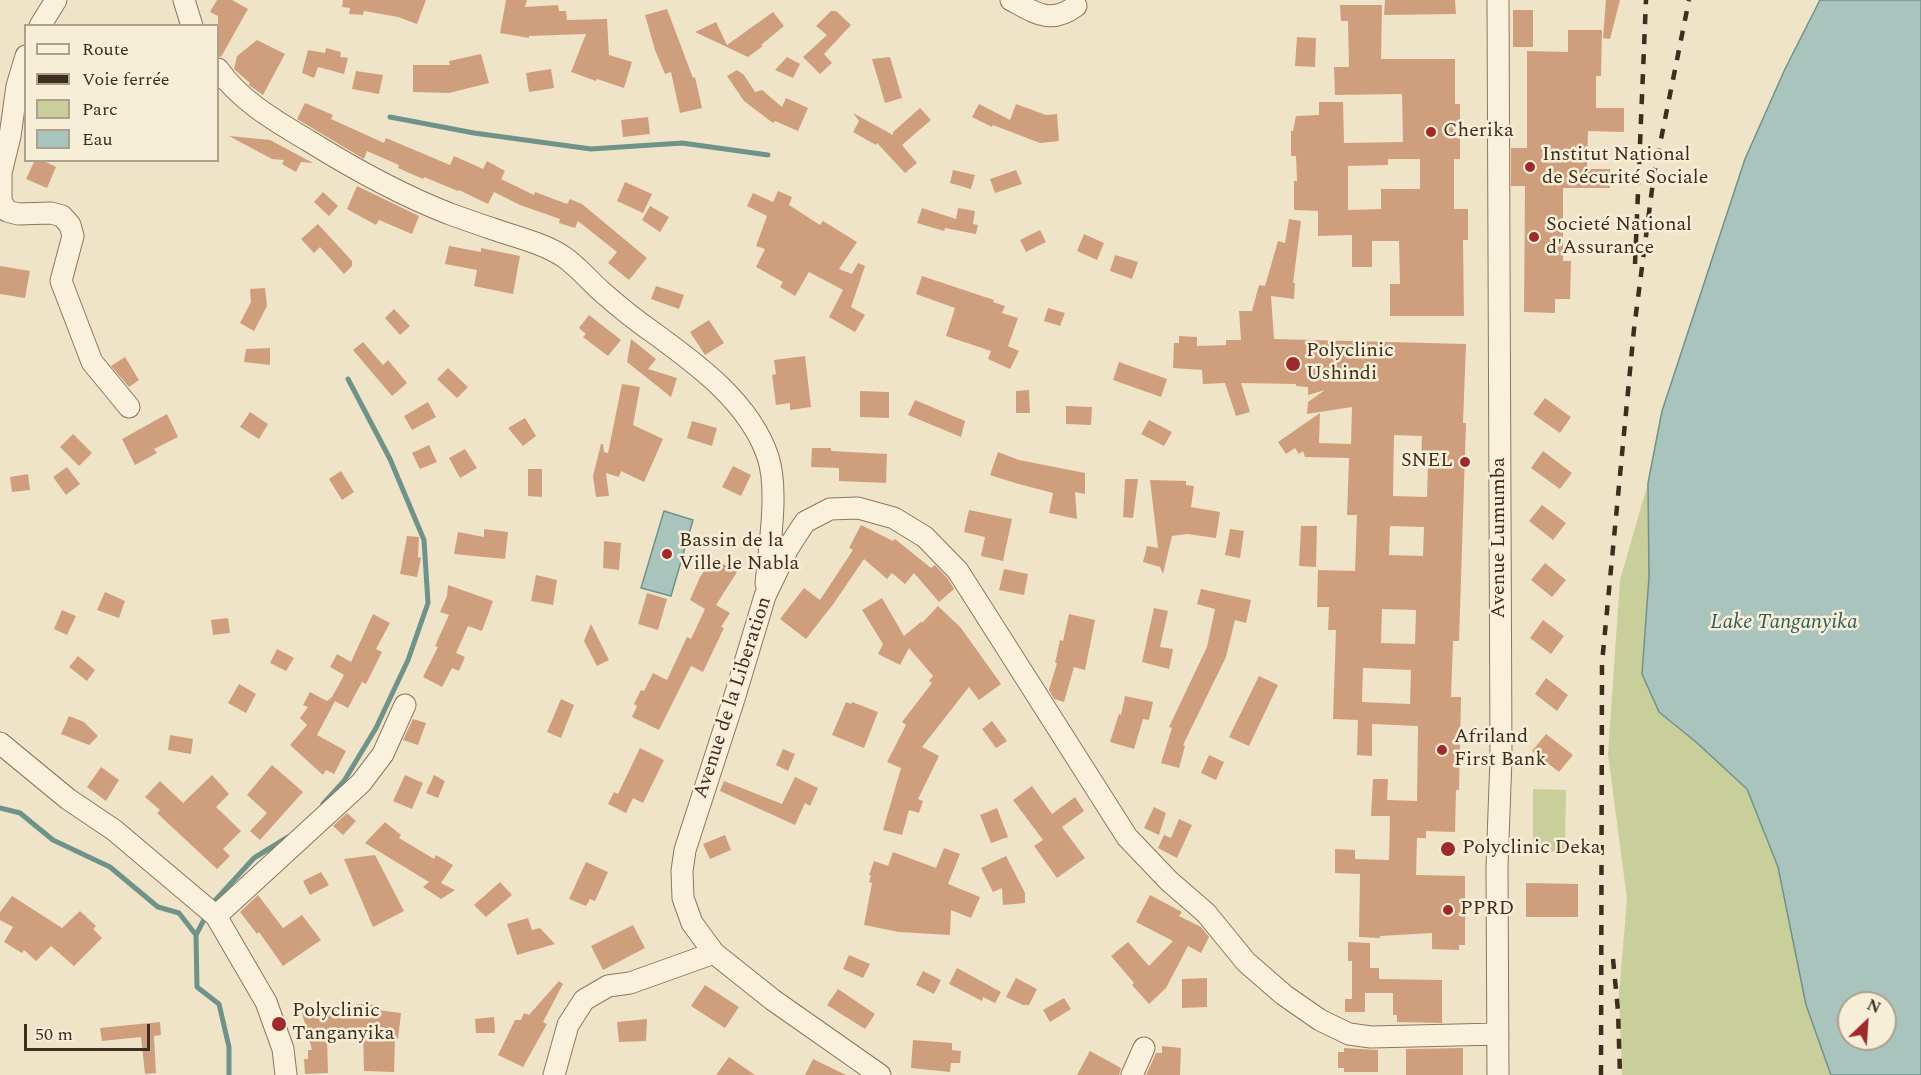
<!DOCTYPE html>
<meta charset="utf-8">
<style>
body{margin:0}
#map{position:relative;width:1921px;height:1075px;overflow:hidden;background:#f0e4c8;font-family:Spectral,serif}
canvas{display:block}
.legend{position:absolute;left:24px;top:24px;width:195px;height:138px;box-sizing:border-box;background:#f7eed8;border:2px solid #ada18e;margin:0;padding:8px 10px;list-style:none;font-size:18px;color:#3d2e20}
.legend li{display:flex;align-items:center;gap:12px;height:30px}
.legend b{width:30px;border:2px solid #ada18e}
.north{position:absolute;left:1837px;top:991px;width:60px;height:60px;box-sizing:border-box;background:#f7eed8;border:2px solid #ada18e;border-radius:50%;rotate:25deg;font-size:16px;font-weight:700;line-height:24px;text-align:center;color:#3d2e20}
.north::after{content:'';display:block;margin:auto;width:21px;height:27px;background:#9e2a2b;clip-path:polygon(50% 0,100% 100%,50% 72%,0 100%)}
.scale{position:absolute;left:24px;top:1024px;width:126px;height:27px;box-sizing:border-box;border:3px solid #3d2e20;border-top:0;padding-left:8px;font-size:18px;line-height:21px;white-space:nowrap;color:#3d2e20;-webkit-text-stroke:4px #f7eed8;paint-order:stroke}
</style>
<div id="map">
<canvas width="1921" height="1075"></canvas>
<ul class="legend">
<li><b style="height:8px;background:#faf1dc"></b>Route</li>
<li><b style="height:8px;background:#3d2e20"></b>Voie ferrée</li>
<li><b style="height:16px;background:#c9cf9b"></b>Parc</li>
<li><b style="height:16px;background:#a9c4bc"></b>Eau</li>
</ul>
<div class="north">N</div>
<div class="scale">50 m</div>
</div>
<script>
const c = document.querySelector('canvas').getContext('2d');
c.lineJoin = 'round';
function fill(path, color) { c.fillStyle = color; c.fill(path, 'evenodd'); }
function trace(path, color, width, dash) { c.strokeStyle = color; c.lineWidth = width; c.lineCap = dash ? 'butt' : 'round'; c.setLineDash(dash || []); c.stroke(path); }
function label(font, color, halo, rows, align = 'center') {
  c.font = font + ' Spectral,serif'; c.lineWidth = 5; c.setLineDash([]); c.textBaseline = 'middle'; c.strokeStyle = halo; c.fillStyle = color; for (const [text, x, y, turn = 0] of rows) {
    c.save(); c.translate(x, y); c.rotate((+turn || 0) * Math.PI / 180); c.textAlign = isNaN(turn) ? turn : align; if (halo) c.strokeText(text, 0, 0); c.fillText(text, 0, 0); c.restore();
  }
}
fill(new Path2D(`
 M1648,483L1649,577L1659,712L1696,742L1747,789L1778,867L1806,1005L1831,1075H1622L1619,994L1627,899L1608,754L1620,580Z
 M1533,789L1566,790L1565,852L1533,851Z`), '#c9cf9b');
const water = new Path2D(`
 M1820,0H1921V1075H1831L1806,1005L1778,867L1747,789L1696,742L1659,712L1642,674L1649,577L1648,483L1662,411L1745,159L1785,69ZM1849,1003H1885V1039H1849Z
 M664,511L693,520L671,596L641,588Z`);
fill(water, '#a9c4bc');
trace(water, '#6f938a', 1.5);
trace(new Path2D(`
 M390,117L474,133L591,149L682,143L768,155
 M323,804L344,781L376,728L408,660L428,603L424,540L390,459L348,379
 M0,808L20,813L53,840L110,867L158,907L179,913L196,935L197,987L219,1004L229,1047V1075
 M211,905L254,858L288,837
 M196,935L207,914`), '#6f938a', 5);
fill(new Path2D(`
 M217,0H232L248,9L221,57L218,56V16L210,12Z
 M343,0H426L417,24L398,17L364,11L363,15L349,14L350,8L342,7Z
 M506,0H527L525,7L558,5L559,11H566L567,20L607,19L609,55L632,62L624,88L597,79L596,81L571,72L586,34L529,36V38L500,33Z
 M1385,0H1455L1456,14L1384,15Z
 M1606,0H1620L1610,39L1603,38Z
 M1340,5H1382L1381,59H1455V104H1460V159H1454V209H1468V240H1463L1464,316H1390V284H1400L1399,241H1372V267H1352V235L1318,236V211L1294,210V181H1297L1296,156H1291V131H1293L1296,116L1319,115V102H1343L1344,143L1403,142L1402,94L1335,95L1334,67H1349L1348,21H1341ZM1388,159H1420V189H1381V209L1348,210V166L1388,165Z
 M667,9L693,78L695,77L702,108L680,113L671,72L665,74L655,50L645,15Z
 M1513,10H1533V47H1513Z
 M831,11H836L851,25L824,54L832,63L820,74L803,57L827,35L816,26Z
 M773,12L784,26L761,45L763,46L748,57L695,32L716,22L727,45Z
 M1568,30H1602L1601,76H1596V108H1624V132L1588,131L1587,169H1610V188H1563V261H1571L1570,299H1555V313L1524,312L1525,186H1511V148H1527V51L1568,52Z
 M1297,37L1316,38L1315,67L1295,66Z
 M257,40L285,54L263,95L249,85L250,83L234,69L237,56Z
 M326,48L341,52L340,57L348,58L344,74L318,67L314,78L302,73L308,50L325,53Z
 M481,54L489,83L449,93L413,92V65H450L449,61Z
 M787,57L800,64L793,78L775,70Z
 M890,57L902,98L885,103L872,59Z
 M551,69L554,88L529,92L526,73Z
 M737,70L744,75L755,92L762,90L782,107L786,98L808,108L798,131L775,121L773,123L744,101L727,76Z
 M356,71L383,75L379,94L352,89Z
 M305,103L333,115L331,119L384,143L386,138L450,165L454,156L483,169L487,161L505,171L501,179L534,195L535,192L567,204L570,199L582,204L647,258L629,280L608,263L617,252L578,221L575,228L559,223L560,219L520,205L494,192L488,204L459,190L458,191L424,177L423,179L398,168L399,165L367,151L364,159L297,119Z
 M979,104L1010,120L1016,104L1046,115L1057,114L1059,141L1040,143L993,125L992,127L972,117Z
 M920,108L931,120L902,145L917,163L905,173L877,143L876,145L853,132L859,121L853,113L893,135V132Z
 M648,117L650,134L623,137L621,120Z
 M229,136L270,140L313,163L301,162L296,172L282,164L284,160L272,159Z
 M35,160H42L56,167L47,188L26,179Z
 M953,170L975,175L971,189L950,183Z
 M1016,170L1022,184L995,193L990,179Z
 M625,182L652,194L643,213L617,201Z
 M357,186L419,216L412,234L379,220L376,225L347,209Z
 M778,191L792,197L789,205L820,225L823,221L857,242L839,269L852,274L858,263L865,266L851,307L865,315L855,332L829,317L843,290L809,272L795,296L780,287L783,282L756,267L765,249L756,246L767,216L747,206L753,193L773,202Z
 M323,192L338,206L329,216L314,202Z
 M650,206L669,217L660,232L642,220Z
 M922,208L956,219L958,208L975,211L973,224L978,225L976,234L945,228L944,231L917,223Z
 M1289,219L1301,221L1293,283H1295L1294,299L1271,296L1274,339L1466,344L1463,423H1466L1459,641H1453L1451,697H1461L1459,790H1456L1455,832L1426,831V838H1417L1416,875L1465,876V945H1459V950L1432,949V933L1380,936V938L1359,937L1360,874L1335,873V849L1355,850V859L1389,860L1390,816H1371L1373,779H1388L1387,800L1417,801L1418,726L1372,724V756L1357,755L1358,720L1333,719L1336,630H1328L1329,607H1317L1318,570L1355,571L1357,515H1347L1349,458L1305,457L1303,451L1299,454L1295,448L1286,454L1278,442L1320,413L1319,443L1351,444L1352,407L1307,414L1308,402L1325,390L1308,395V387L1296,386V384L1241,383L1250,412L1236,416L1225,383L1203,384L1202,370L1173,368L1174,343H1179V336L1197,337V346L1226,345V340H1241L1239,311H1252L1259,285L1265,286L1278,241L1285,243ZM1394,435L1422,436L1421,463H1428L1427,497L1393,496ZM1390,526L1424,527L1423,556L1389,555ZM1382,609L1416,610L1415,644L1381,643ZM1363,668L1411,670L1410,704L1362,702Z
 M318,224L352,261V266L344,274L320,247L314,253L301,239Z
 M1040,230L1046,242L1026,252L1020,240Z
 M1084,234L1104,243L1097,260L1077,251Z
 M449,246L481,252V248L520,256L513,294L474,286L477,270L445,264Z
 M1115,255L1138,262L1132,279L1110,271Z
 M0,266L30,271L25,298L0,294Z
 M922,276L994,300L993,302L1005,306L1002,313L1018,318L1008,346L1019,351L1010,369L988,359L991,351L946,336L955,308L916,294Z
 M656,286L684,295L679,309L651,299Z
 M265,288L267,306L254,331L240,323L251,302L250,289Z
 M1048,308L1065,313L1060,326L1044,321Z
 M394,309L410,326L400,335L385,318Z
 M589,315L621,340L608,356L583,337L586,334L579,328Z
 M709,320L724,343L705,355L690,332Z
 M631,339L656,359L648,369L677,378L671,397L627,362Z
 M363,342L383,365L388,360L407,383L392,396L353,350Z
 M270,348V365L244,362L246,349Z
 M805,356L811,407L790,410V403L776,405L772,375L776,374L774,360Z
 M125,357L139,380L129,387L111,366Z
 M1119,362L1167,379L1161,397L1113,380Z
 M448,368L468,387L457,398L437,379Z
 M622,384L640,387L633,425L663,439L644,482L621,471L619,477L606,473L609,496L596,497L593,476L601,444H603L604,452L608,453Z
 M1029,390L1030,413H1016V391Z
 M860,391L889,392V418L860,417Z
 M1545,398L1571,417L1560,433L1533,414Z
 M915,400L965,421L961,437L908,415Z
 M428,402L436,417L412,430L404,416Z
 M1066,406L1092,407L1091,425L1066,424Z
 M250,412L268,424L259,439L240,427Z
 M167,414L178,437L154,449L157,453L135,465L122,439Z
 M525,418L536,436L523,446L508,428Z
 M1149,420L1172,432L1164,446L1141,434Z
 M692,421L717,428L712,446L687,438Z
 M73,434L92,453L79,466L60,447Z
 M429,445L437,462L420,469L412,453Z
 M812,448H831V451L887,454L886,483L839,481V468L811,467Z
 M465,449L477,468L460,478L449,458Z
 M1543,451L1572,473L1560,489L1531,468Z
 M998,452L1019,460L1085,473V494L1075,492L1077,519L1049,513L1053,493L1015,483L990,475Z
 M733,466L751,475L741,496L722,487Z
 M67,467L80,484L66,495L53,477Z
 M528,469H542V497L528,496Z
 M341,471L354,492L342,500L329,479Z
 M28,474L30,490L12,492L10,477Z
 M1125,479H1138L1133,518L1123,517Z
 M1150,480L1186,481V485L1194,486L1191,507L1220,512L1216,538L1187,534L1172,536L1163,574L1160,567L1143,562L1147,546L1158,548Z
 M1542,505L1566,523L1553,540L1529,521Z
 M969,510L1012,519L1003,561L981,556L985,537L964,532Z
 M861,525L893,541L895,539L931,568L935,565L948,579L954,589L939,602L914,573L905,584L892,573L887,579L864,559L834,603L806,639L780,619L804,588L820,600L853,550L849,548Z
 M1301,526H1317L1316,567L1299,566Z
 M484,529L508,532L505,559L454,554L458,532L484,537Z
 M1230,529L1244,531L1240,558L1225,555Z
 M407,536L419,537L418,557L421,558L417,577L400,574Z
 M604,541L621,543L619,570L603,568Z
 M713,558L737,572L716,605L730,613L721,627L724,628L703,672L691,666L659,730L632,717L637,706L634,704L641,690L644,691L653,673L667,680L687,637L691,639L705,609L690,600L700,577Z
 M1545,563L1566,580L1552,597L1531,580Z
 M1004,569L1028,574L1024,595L999,590Z
 M536,575L557,580L553,605L531,601Z
 M448,585L493,601L482,631L468,626L456,653L465,657L459,671L452,668L442,687L423,677L438,647L435,646L449,615L440,612L447,596Z
 M1201,589L1251,600L1246,623L1235,620L1226,657L1183,745L1185,746L1179,768L1161,763L1172,728L1169,727L1207,647L1215,609L1197,604Z
 M105,592L125,601L119,618L97,610Z
 M647,593L667,599L658,630L638,624Z
 M882,598L904,636L922,621V623L938,606L961,628L1001,684L979,700L969,687L922,747L939,756L918,799L923,801L919,813L909,810L902,835L883,830L901,768L887,762L906,725L902,722L932,683L929,681L933,676L909,648L900,665L878,654L883,644L862,610Z
 M1154,608L1168,611L1160,647L1173,649L1169,669L1142,662Z
 M62,610L76,616L67,635L54,629Z
 M373,614L390,623L376,649L382,652L366,684L362,682L348,708L335,701L317,735L346,751L334,774L326,770L323,775L290,745L307,725L300,718L308,707L303,705L310,692L327,701L332,697L344,675L330,667L337,654L351,662Z
 M1069,614L1095,620L1085,670L1074,667L1064,702L1054,699L1049,690L1057,663H1055L1060,640L1063,641Z
 M228,618L230,633L213,635L211,620Z
 M1543,620L1564,636L1551,654L1530,638Z
 M591,624L609,660L597,666L584,641Z
 M277,649L294,658L286,671L270,663Z
 M78,656L95,670L87,681L69,667Z
 M1259,676L1278,685L1249,746L1229,737Z
 M1546,678L1568,695L1557,711L1535,694Z
 M239,684L256,694L246,713L228,703Z
 M1125,696L1153,702L1149,720L1143,719L1134,749L1110,742L1119,714L1121,715Z
 M561,699L574,705L561,738L547,732Z
 M846,702L851,704L852,702L878,712L864,748L832,735Z
 M69,716L84,722L98,736L89,745L61,734Z
 M413,719L426,723L418,745L403,740Z
 M992,721L1007,741L996,748L982,729Z
 M1546,734L1573,755L1559,772L1532,751Z
 M170,735L193,739L191,754L168,750Z
 M640,748L664,760L643,803L633,798L626,813L608,804L614,792L618,794Z
 M783,749L795,754L788,771L776,765Z
 M1209,755L1224,762L1216,780L1201,773Z
 M272,765L303,792L260,840L250,831L267,813L247,795Z
 M101,767L119,780L106,801L87,787Z
 M212,775L229,794L216,807L241,831L223,849L230,856L217,869L157,813L160,810L145,797L160,781L183,803Z
 M405,775L423,783L412,809L393,801Z
 M434,775L445,781L438,798L426,793Z
 M795,777L818,788L810,806L805,803L795,825L720,791L724,781L782,804Z
 M1032,786L1052,814L1075,797L1084,811L1062,827L1085,858L1057,878L1034,846L1043,840L1013,800Z
 M1154,807L1166,813L1159,835L1144,828Z
 M997,808L1008,837L991,843L980,815Z
 M347,813L356,821L343,835L333,826Z
 M1179,819L1192,825L1177,858L1158,848L1164,835L1171,838Z
 M385,822L401,835L399,838L434,859L436,855L453,865L441,883L455,890L441,899L423,887L429,882L365,843Z
 M725,835L731,850L710,859L703,844Z
 M944,848L960,854L948,884L980,897L971,918L951,910L950,935L899,932L864,925L872,883L869,882L871,875H869L874,861L888,866L893,852L936,868Z
 M375,855L404,911L373,927L344,859Z
 M1006,856L1025,893V903L1003,905L1002,888L993,892L981,868Z
 M586,862L608,872L595,901L590,899L586,906L569,899Z
 M321,872L329,885L310,895L303,881Z
 M500,882L512,895L486,917L474,905Z
 M1526,883L1578,884V917H1526Z
 M258,895L283,928L302,915L321,940L283,966L259,932L257,934L240,912Z
 M1150,895L1182,912L1179,916L1201,927L1209,937L1201,953L1188,946L1166,988L1149,1004L1132,985L1134,983L1111,956L1128,942L1149,966L1173,941L1136,922Z
 M12,896L62,928L80,911L96,926L93,929L102,938L74,966L51,946L36,961L24,950L22,953L4,942L13,927L0,920V912Z
 M528,918L532,930L540,928L555,944L517,955L507,924Z
 M633,925L645,948L603,970L591,946Z
 M1348,942L1370,943V968H1379V979L1442,980V1023L1397,1022V1015H1393V993H1365V1012H1345V999H1352V961H1348Z
 M849,955L870,964L863,978L843,969Z
 M957,968L1001,992L995,1003L983,997L982,1001L949,984Z
 M923,971L941,980L934,994L916,985Z
 M1016,978L1037,989L1029,1005H1023L1006,997Z
 M1207,978V1007L1182,1008V979Z
 M559,981L563,984L543,1022L547,1024L523,1067L498,1055L515,1020H521L524,1013L529,1015Z
 M705,985L739,1007L725,1028L691,1006Z
 M838,989L875,1014L865,1029L827,1005Z
 M1064,998L1071,1009L1050,1022L1043,1010Z
 M359,1004L378,1005V1010L401,1013L398,1039L395,1038L394,1072L364,1071L363,1035L327,1040L328,1073L305,1074L304,1059H308V1050H312L302,1013Z
 M494,1017L495,1033H476L475,1019Z
 M647,1019L646,1041L619,1042L617,1022Z
 M160,1022L161,1035L154,1036L156,1073L145,1074L141,1037L102,1041L100,1028Z
 M913,1040L952,1043V1050L961,1051L960,1063H951L950,1072L911,1068Z
 M1162,1046L1181,1048L1180,1075H1146L1156,1053H1162Z
 M1344,1048L1378,1050V1072H1344V1068H1338V1052H1344Z
 M1463,1048V1075H1406V1049Z
 M1090,1051L1121,1068L1119,1075H1077Z
 M729,1057L755,1075H716Z
 M813,1059L846,1075H805Z`), '#cf9f7d');
const minor = new Path2D(`
 M184,0L192,26
 M1011,0C1036,13 1050,25 1076,6
 M40,26L56,0
 M26,56L17,86L10,136L1,173V201L7,211L18,214L51,213L62,216L70,225L73,236L61,281L92,362L129,407
 M218,69C240,101 277,122 309,141C354,169 401,195 450,214C464,219 478,224 493,229C516,237 543,243 564,257C577,266 589,280 601,291C618,306 635,320 654,333C698,365 750,403 768,457C779,491 769,548 766,584
 M0,743L68,799L114,830L216,916L266,1002L283,1049L286,1075
 M216,916L361,783L383,754L405,705
 M554,1075L568,1025L584,1000L608,986L630,983L714,953
 M880,1075L773,1000L714,953L692,923L683,898L682,871L685,850L734,699L765,596L788,548L805,522L830,509L858,508L894,518L925,537L958,571L1127,837L1169,881L1206,913L1246,962L1284,995L1320,1020L1349,1034L1371,1037L1498,1034
 M1132,1075L1144,1048
 M1498,1075L1497,867L1501,758L1498,0`);
trace(minor, '#8d765c', 23);
trace(minor, '#faf1dc', 21);
trace(new Path2D(`
 M1635,264L1646,0
 M1613,959L1618,1011L1620,1075
 M1601,1075L1602,663L1634,329L1654,174L1689,0`), '#3d2e20', 4.5, [10, 10]);
for (const [x, y, r, color] of [
 [1431,132,6,"#9e2a2b"],
 [1530,167,6,"#9e2a2b"],
 [1534,237,6,"#9e2a2b"],
 [1293,364,8,"#9e2a2b"],
 [1465,462,6,"#9e2a2b"],
 [667,554,6,"#9e2a2b"],
 [1442,750,6,"#9e2a2b"],
 [1448,849,8,"#9e2a2b"],
 [1448,910,6,"#9e2a2b"],
 [279,1024,8,"#9e2a2b"]
]) { const dot = new Path2D(); dot.arc(x, y, r, 0, 2 * Math.PI); c.fillStyle = color; c.fill(dot); trace(dot, '#f7eed8', 2); }
label('20px', '#3d2e20', '#f7eed8', [
 ["Cherika",1443,132],
 ["Institut National",1542,156],
 ["de Sécurité Sociale",1542,179],
 ["Societé National",1546,226],
 ["d'Assurance",1546,249],
 ["Polyclinic",1306,352],
 ["Ushindi",1306,375],
 ["SNEL",1453,462,"right"],
 ["Bassin de la",679,542],
 ["Ville le Nabla",679,565],
 ["Afriland",1454,738],
 ["First Bank",1454,761],
 ["Polyclinic Deka",1462,849],
 ["PPRD",1460,910],
 ["Polyclinic",292,1012],
 ["Tanganyika",292,1035]
], 'left');
label('20px', '#3d2e20', '#f7eed8', [
 ["Avenue Lumumba",1500,538,-90],
 ["Avenue de la Liberation",734,698,-72]
]);
label('italic 21px', '#2f5d5a', '#f7eed8', [
 ["Lake Tanganyika",1784,624]
]);
</script>
